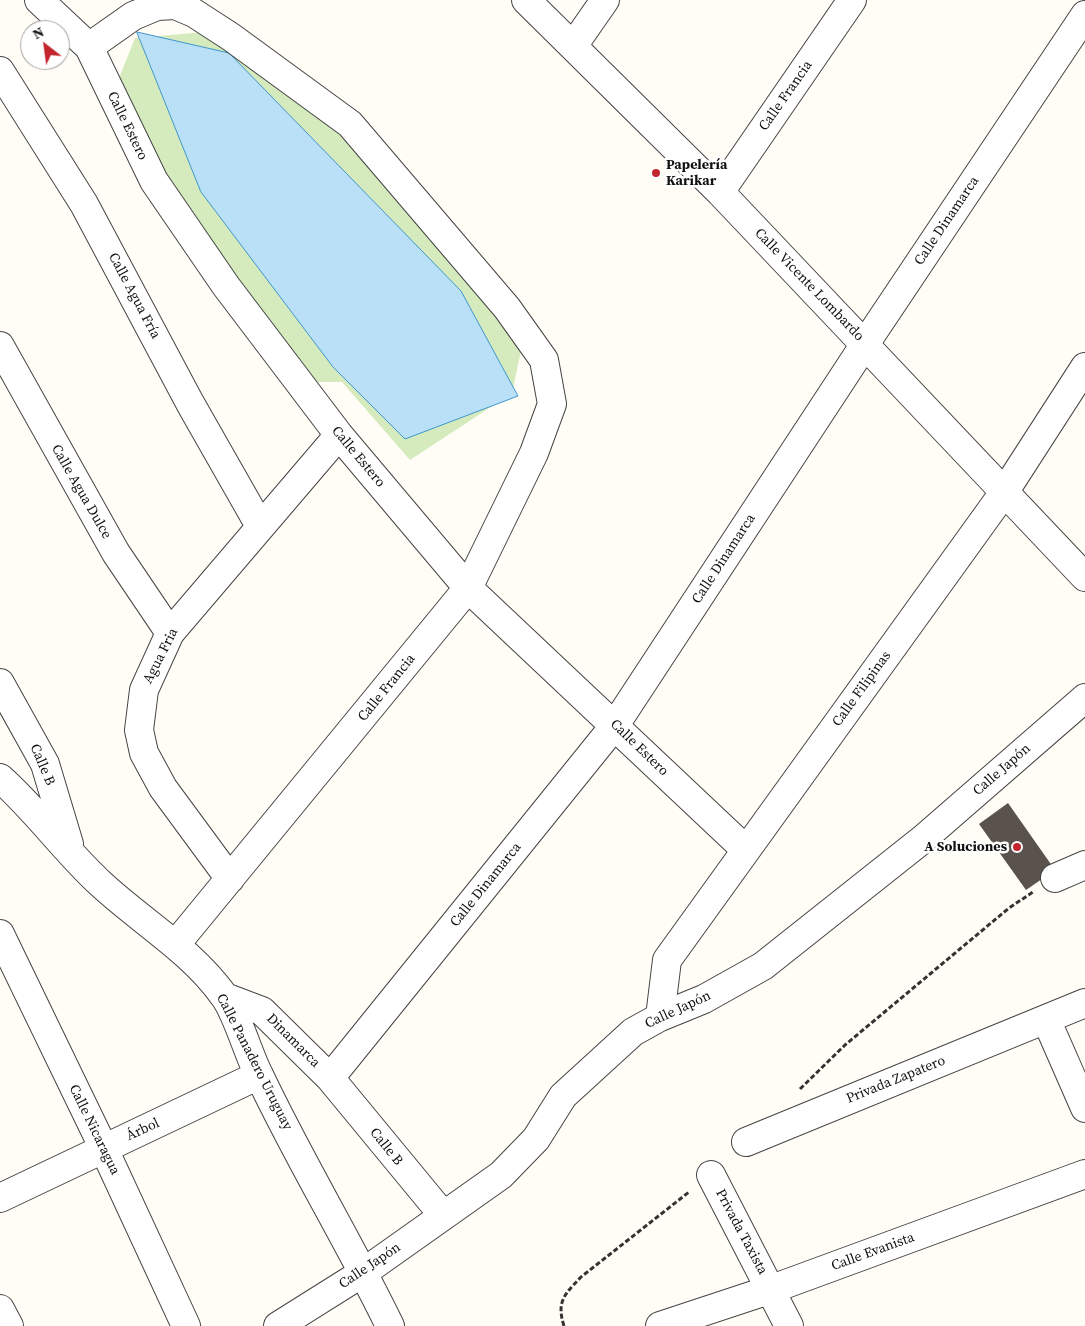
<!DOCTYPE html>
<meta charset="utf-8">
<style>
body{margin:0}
#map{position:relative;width:1085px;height:1326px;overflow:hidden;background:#fffdf5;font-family:"Source Serif 4",serif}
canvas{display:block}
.north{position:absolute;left:20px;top:20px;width:50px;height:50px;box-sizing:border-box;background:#fff;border:1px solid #a0a0a0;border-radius:50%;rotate:330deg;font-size:14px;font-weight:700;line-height:20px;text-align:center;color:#111}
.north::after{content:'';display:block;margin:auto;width:18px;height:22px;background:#c4262e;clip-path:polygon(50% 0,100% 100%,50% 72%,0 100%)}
</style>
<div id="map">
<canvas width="1085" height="1326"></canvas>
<div class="north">N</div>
</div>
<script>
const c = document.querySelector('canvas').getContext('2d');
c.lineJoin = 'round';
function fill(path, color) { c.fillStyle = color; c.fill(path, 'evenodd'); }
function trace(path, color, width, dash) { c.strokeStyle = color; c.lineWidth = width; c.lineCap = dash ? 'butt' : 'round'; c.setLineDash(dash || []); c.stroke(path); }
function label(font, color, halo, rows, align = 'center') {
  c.font = font + ' "Source Serif 4",serif'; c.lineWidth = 5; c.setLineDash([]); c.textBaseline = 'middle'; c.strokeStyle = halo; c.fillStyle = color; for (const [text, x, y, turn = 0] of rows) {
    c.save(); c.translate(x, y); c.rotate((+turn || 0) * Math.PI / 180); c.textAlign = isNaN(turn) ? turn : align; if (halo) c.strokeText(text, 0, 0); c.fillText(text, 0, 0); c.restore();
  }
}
fill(new Path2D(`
 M217,31L287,67L522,346L512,393L410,460L342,382H303L107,108L135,38Z`), '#d5ebbd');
const water = new Path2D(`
 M137,32L229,53L461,291L518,396L405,439L333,367L201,192Z`);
fill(water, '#b9e0f7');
trace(water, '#3f96cf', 1);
fill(new Path2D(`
 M1008,803L1055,870L1026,890L979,824Z`), '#5a524d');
const street = new Path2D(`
 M39,0L89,47L154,181L226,286L339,435L468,588L746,850
 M526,0L720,192L1085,577
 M573,46L605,0
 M89,47L133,16L157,6L175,5L194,13L231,37L350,124L507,308L544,360L552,404L534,453L468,588L176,944
 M0,71L84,204L190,403L260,526
 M720,192L852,0
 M0,346L116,553L170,633
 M0,683L45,764L69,844
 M0,778C37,811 65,851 101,884C142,922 191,950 224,996C237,1013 248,1054 259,1075C299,1160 349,1241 390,1326
 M1055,878L1085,865
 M230,879L163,788L144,753L139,730L144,690L170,633L339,435
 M0,934L104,1149L186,1326
 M225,997L262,1011L330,1078L443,1215
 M660,1017L667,960L1005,491L1085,367
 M1046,1019L1085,1108
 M330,1078L615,725L865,344L1085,15
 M746,1142L1085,1003
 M711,1175L789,1326
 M0,1198L259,1075
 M0,1309L9,1326
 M278,1326L364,1272L501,1175L536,1139L563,1096L633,1032L660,1017L704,999L763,966L923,839L1085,698
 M660,1326L772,1289L1085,1174`);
trace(street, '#444', 30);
trace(new Path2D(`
 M800,1089L845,1045L1009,908L1033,892
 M564,1326C556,1301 565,1294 581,1277L689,1192`), '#333', 3, [5, 2.5]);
trace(street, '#fff', 28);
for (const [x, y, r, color] of [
 [656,173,5,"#c4262e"],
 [1017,847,5,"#c4262e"]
]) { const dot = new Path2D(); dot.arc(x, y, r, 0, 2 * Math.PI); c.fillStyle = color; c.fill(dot); trace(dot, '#fff', 2); }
label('14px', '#111', '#fff', [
 ["Calle Francia",786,96,-55],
 ["Calle Estero",127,126,64],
 ["Calle Dinamarca",947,221,-56],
 ["Calle Vicente Lombardo",809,285,46],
 ["Calle Agua Fría",134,296,62],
 ["Calle Estero",358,457,50],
 ["Calle Agua Dulce",81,492,60],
 ["Calle Dinamarca",724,559,-57],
 ["Agua Fria",161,656,-63],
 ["Calle Francia",387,688,-51],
 ["Calle Filipinas",862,689,-54],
 ["Calle Estero",639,748,44],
 ["Calle B",42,765,67],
 ["Calle Japón",1002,770,-41],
 ["Calle Dinamarca",486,885,-51],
 ["Calle Japón",678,1010,-25],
 ["Dinamarca",293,1041,45],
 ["Calle Panadero Uruguay",254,1062,63],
 ["Privada Zapatero",896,1080,-22],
 ["Calle Nicaragua",94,1130,64],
 ["Árbol",143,1130,-25],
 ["Calle B",386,1147,51],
 ["Privada Taxista",741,1232,62],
 ["Calle Evanista",873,1252,-20],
 ["Calle Japón",370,1266,-34]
]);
label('bold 14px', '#111', '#fff', [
 ["Papelería",666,165],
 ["Karikar",666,181],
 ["A Soluciones",1007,847,"right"]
], 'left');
</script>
